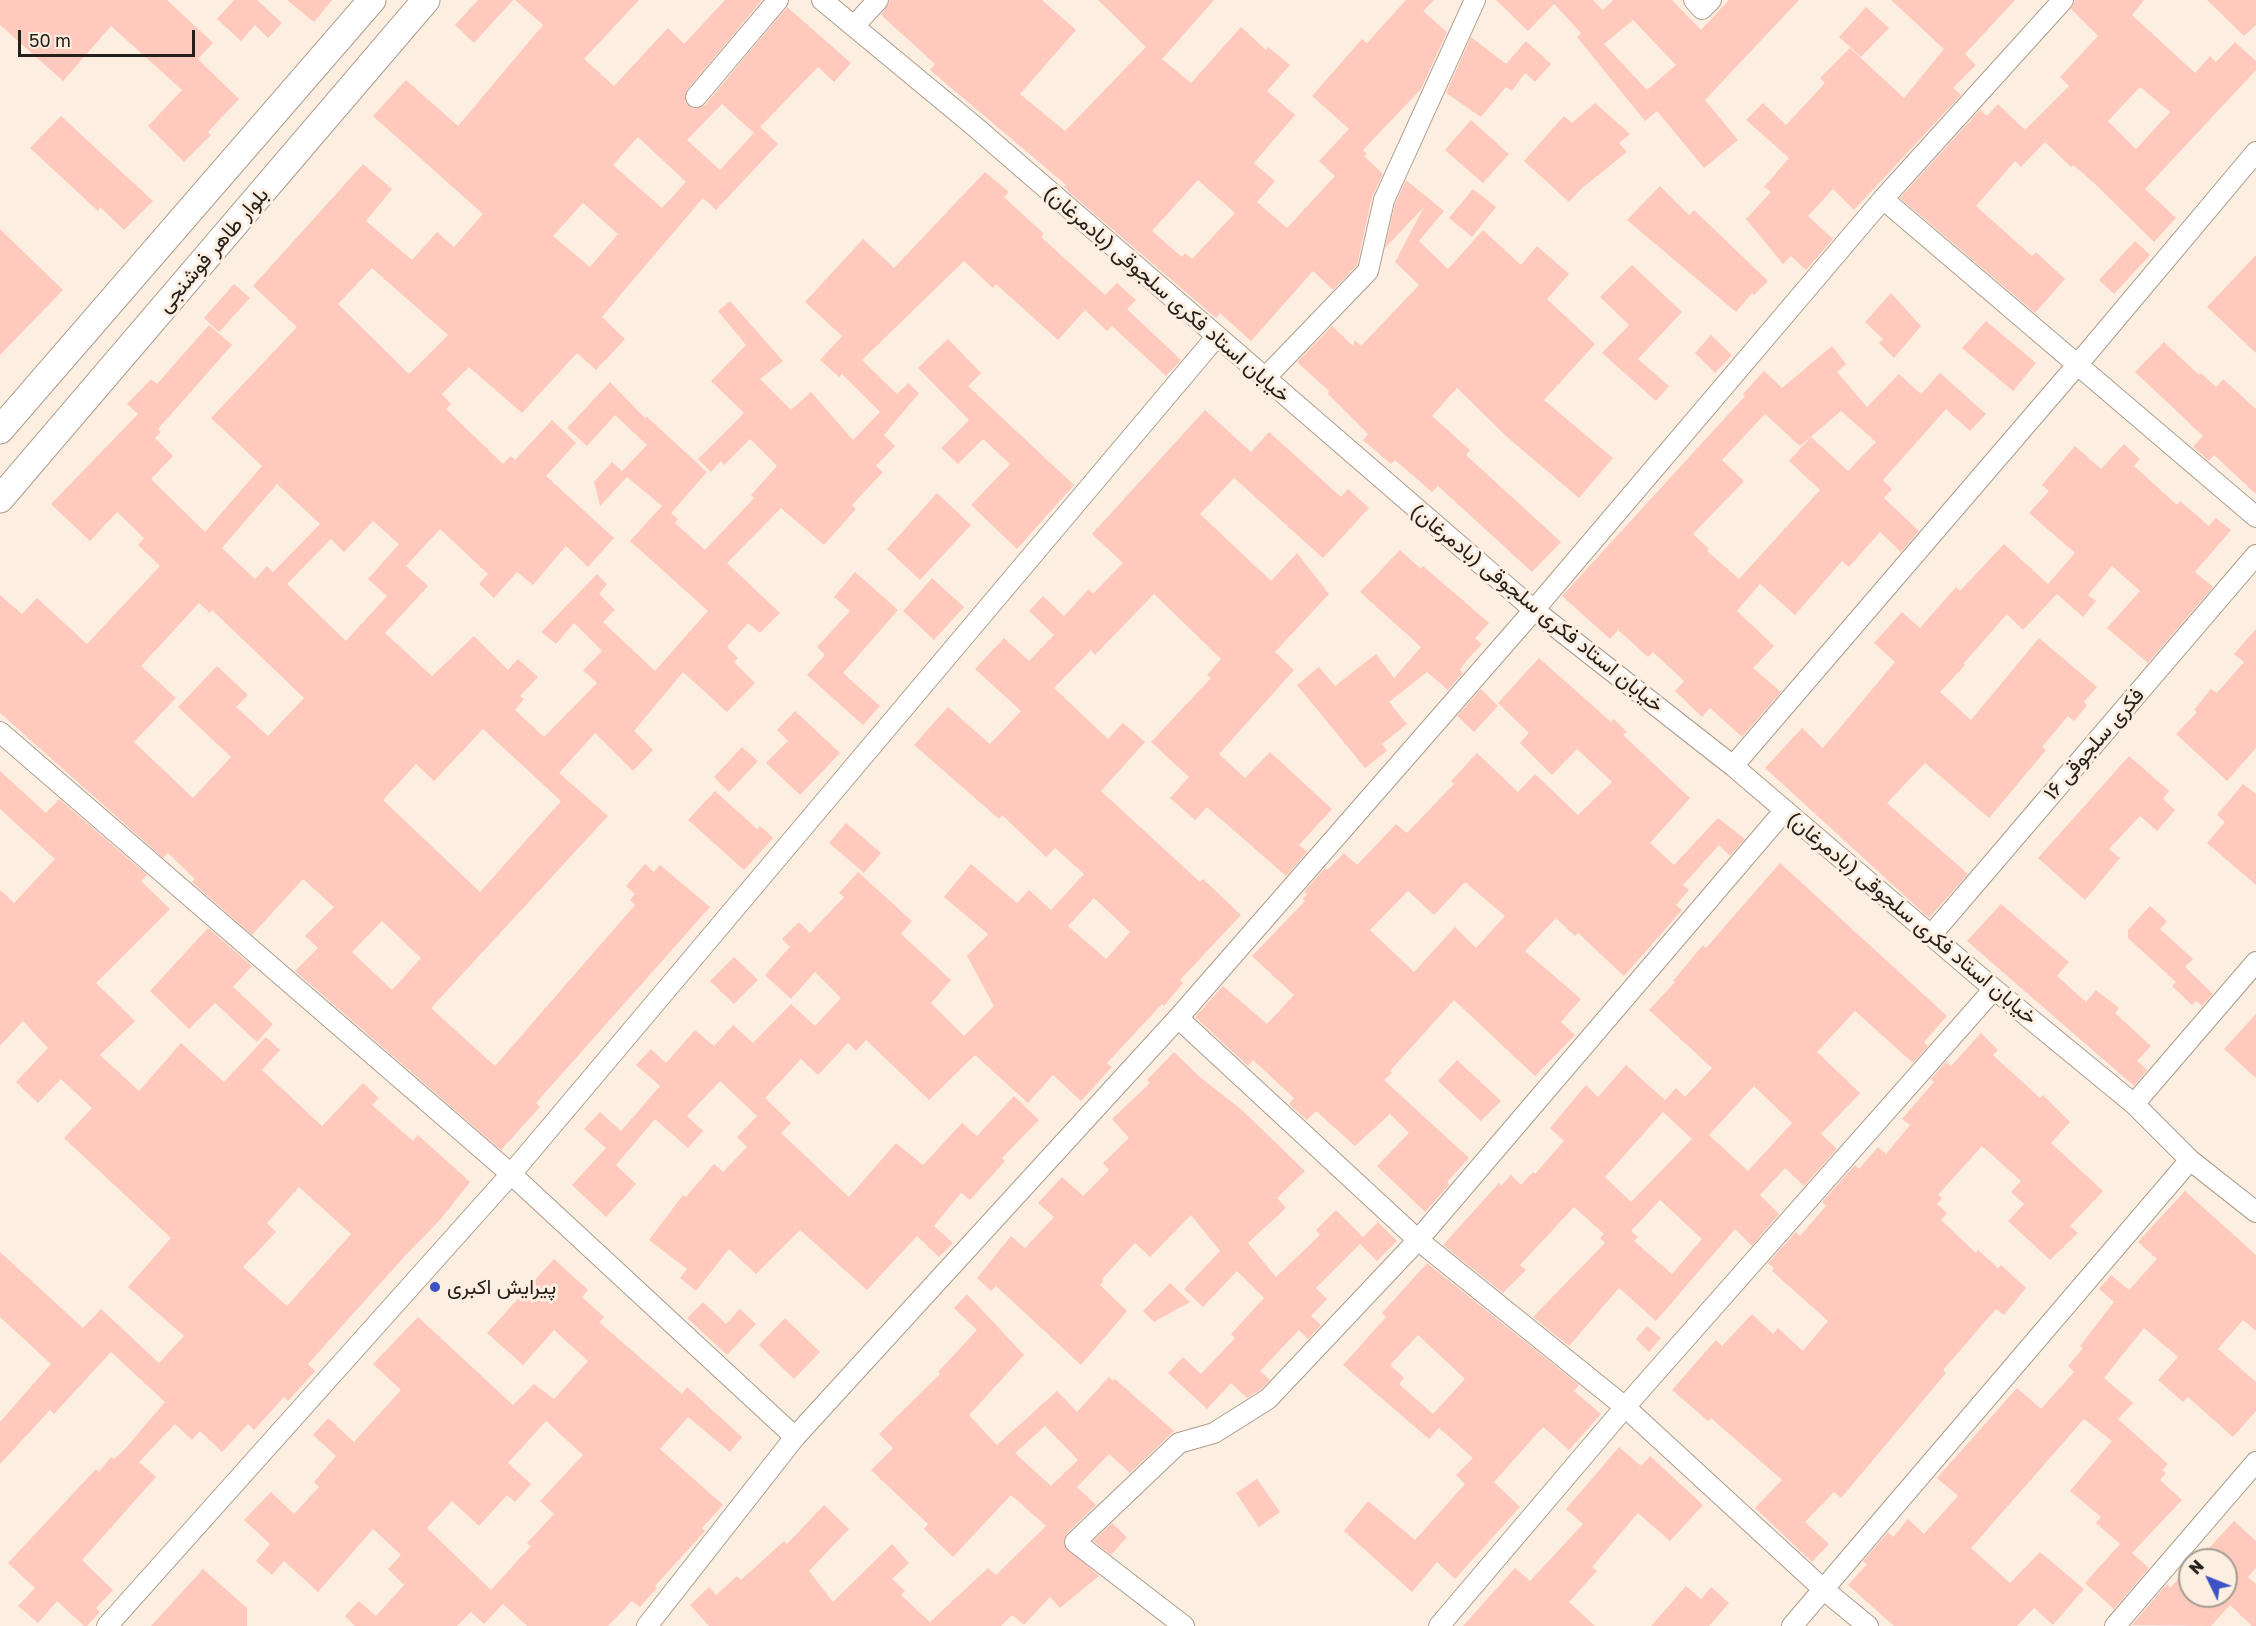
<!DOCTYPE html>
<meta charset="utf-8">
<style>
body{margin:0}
#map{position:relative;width:2256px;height:1626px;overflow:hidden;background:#fceee0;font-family:"Golos Text",sans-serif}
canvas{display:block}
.north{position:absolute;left:2178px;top:1548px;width:60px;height:60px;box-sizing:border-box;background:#fceee0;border:2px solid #a69c91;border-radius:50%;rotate:313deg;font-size:16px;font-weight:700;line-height:24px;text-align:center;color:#26201a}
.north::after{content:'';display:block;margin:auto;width:21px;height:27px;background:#3d52c5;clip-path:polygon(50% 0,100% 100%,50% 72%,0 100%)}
.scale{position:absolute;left:18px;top:30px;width:177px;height:27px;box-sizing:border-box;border:3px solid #26201a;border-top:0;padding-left:8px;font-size:18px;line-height:21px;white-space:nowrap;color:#26201a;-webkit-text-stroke:4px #fceee0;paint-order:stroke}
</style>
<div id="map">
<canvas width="2256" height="1626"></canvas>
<div class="north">N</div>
<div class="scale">50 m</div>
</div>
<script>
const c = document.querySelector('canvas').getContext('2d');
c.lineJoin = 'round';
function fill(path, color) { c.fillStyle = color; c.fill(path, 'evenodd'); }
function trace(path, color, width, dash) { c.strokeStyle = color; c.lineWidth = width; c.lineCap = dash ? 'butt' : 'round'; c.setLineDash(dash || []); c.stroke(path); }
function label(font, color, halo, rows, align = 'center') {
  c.font = font + ' "Golos Text",Vazirmatn,sans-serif'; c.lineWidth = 6; c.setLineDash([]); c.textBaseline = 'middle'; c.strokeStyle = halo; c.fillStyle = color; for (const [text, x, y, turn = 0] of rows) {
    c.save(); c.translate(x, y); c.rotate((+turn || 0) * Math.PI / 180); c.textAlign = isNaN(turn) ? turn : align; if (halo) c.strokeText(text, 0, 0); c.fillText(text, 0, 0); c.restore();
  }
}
fill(new Path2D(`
 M0,0H167L213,43L198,59L239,99L208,132L211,135L184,162L148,126L182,90L111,26L63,81L0,25Z
 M234,0H257L282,23L268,38L255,25L241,41L217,19Z
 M287,0H332L314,22Z
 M478,0H513L474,43L455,25Z
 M515,0H639L584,59L614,86L668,28L684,44L725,0H762L687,90L685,102L693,109L705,105L787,7L851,63L834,82L818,67L760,127L778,144L716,210L703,198L638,274L602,317L625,339L596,370L577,353L522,413L469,367L442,394L451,404L446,409L503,464L511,456L515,460L552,420L576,443L546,476L614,538L588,567L566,546L533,585L517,572L494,598L479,584L488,574L440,529L406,566L428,586L385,633L432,676L474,636L508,670L518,659L538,677L520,696L524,699L515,710L544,737L597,683L583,670L602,651L574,623L556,644L541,632L597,574L607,584L599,594L615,610L603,622L655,671L708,611L630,541L662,506L627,477L600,506L594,482L612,462L622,471L647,445L615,415L587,446L567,428L610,382L645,418L647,417L707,472L671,513L678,519L675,523L705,550L754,498L751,495L777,466L750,439L724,465L721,461L711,472L698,459L744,413L711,381L746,345L718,311L730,301L783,361L760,379L791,410L811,392L853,440L880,412L842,374L839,377L820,360L842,336L805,302L863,239L894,268L985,172L1009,192L1004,197L1044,234L1041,237L1105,295L1117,283L1136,300L1127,309L1181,360L1166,376L1112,326L1107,331L1085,310L1058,340L996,284L993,288L964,261L862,360L897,394L908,383L919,393L884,435L895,446L876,466L883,472L852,505L856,509L824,545L781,508L727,563L780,613L760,633L748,623L727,647L738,658L734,662L755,683L727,712L683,672L634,731L653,750L633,771L595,733L559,773L608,816L431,1008L495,1066L635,905L630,900L635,894L626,886L645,864L654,872L660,865L710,907L536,1103L540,1107L501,1150L295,971L318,948L305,936L334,907L303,879L252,935L192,882L195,879L168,853L163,858L0,713V595L22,614L37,598L87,644L160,566L138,545L144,538L117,512L90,541L51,504L138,414L127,404L151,379L157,384L209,325L232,345L158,429L161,432L155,438L173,456L151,479L205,532L262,466L211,418L297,327L253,286L363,164L392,189L366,221L412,260L437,232L454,247L483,214L373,116L406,80L458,126L543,25ZM722,104L754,133L720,170L687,140ZM638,137L686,182L662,208L613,165ZM583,203L618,234L590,267L553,236ZM372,268L448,335L409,374L338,304ZM277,484L320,524L273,572L267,566L255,579L222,548ZM373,521L399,544L368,579L387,596L346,641L287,584L331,539L344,552ZM199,603L210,613L212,610L304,698L268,736L236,707L248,695L217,666L178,707L231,757L193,798L134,742L176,698L141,666ZM483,729L561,801L480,892L383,800L416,764L434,781ZM382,921L421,958L392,990L352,952Z
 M890,0H1042L1076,30L1020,94L1065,131L1146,47L1098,0H1214L1162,59L1191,83L1241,27L1266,50L1268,47L1290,65L1267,91L1295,115L1254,163L1275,181L1257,202L1287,228L1335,176L1319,161L1349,129L1312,96L1362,39L1367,43L1406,0H1434L1423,11L1447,32L1421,89L1363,150L1367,154L1364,156L1383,174L1372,197L1357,265L1333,290L1313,271L1251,341L1220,313L1216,318L1069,192L1064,187L1066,185L930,70L935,64L881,15ZM1198,180L1235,213L1192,259L1185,253L1182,257L1152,231Z
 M1496,0H1593L1603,10L1613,0H1672L1701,30L1729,0H1799L1705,100L1738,140L1704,168L1657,111L1645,121L1577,37L1581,33L1554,4L1528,31ZM1633,20L1676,65L1647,90L1604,44Z
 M1891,0H2015L1965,54L1976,65L1953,88L1961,95L1854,210L1833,189L1808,216L1833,239L1806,270L1791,256L1783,264L1746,219L1771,192L1764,187L1789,158L1746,120L1763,103L1786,125L1825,83L1820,78L1850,48L1904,98L1944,49Z
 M2075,0H2144L2132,15L2195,73L2210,56L2216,62L2235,42L2256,61V70L2145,189L2176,218L2154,242L2093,182L2073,165L2071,167L2045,142L2021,167L2015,161L1976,206L2032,256L2036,252L2065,279L2035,313L1900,198L1980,110L1987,116L1998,104L2025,130L2069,86L2060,77L2098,36L2071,9ZM2140,87L2170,112L2136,149L2108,121Z
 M2207,0H2256V25L2244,36Z
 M1866,7L1889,28L1861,57L1839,37Z
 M1471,37L1506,64L1526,41L1551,64L1535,82L1525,73L1512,91L1506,87L1481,117L1446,93Z
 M1595,103L1630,134L1619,143L1627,152L1581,189L1569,202L1524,161L1564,116L1572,123Z
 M61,116L153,201L124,230L100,207L98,211L30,148Z
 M1471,120L1509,154L1483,183L1445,150Z
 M1406,180L1444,211L1419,241L1448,269L1483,230L1521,265L1537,246L1569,274L1547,299L1595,344L1544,400L1613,458L1579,498L1507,437L1457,388L1432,416L1470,450L1466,455L1561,542L1532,572L1438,486L1432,492L1395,460L1391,464L1363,440L1368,434L1328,394L1329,391L1297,362L1332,326L1353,346L1355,340L1361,346L1419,285L1395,262L1424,207L1385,248L1395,204Z
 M1660,186L1689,215L1694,210L1768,281L1754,295L1752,293L1736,312L1627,220Z
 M1473,189L1496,207L1472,237L1449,218Z
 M0,229L63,290L0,355Z
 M2135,241L2150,255L2114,294L2099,280Z
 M2256,255V353L2207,307Z
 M1632,265L1682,312L1638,359L1669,386L1656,401L1602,353L1629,325L1600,297Z
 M234,284L250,298L219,332L204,318Z
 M1891,293L1921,326L1894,358L1879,343L1883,339L1865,322Z
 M1986,321L2036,363L2013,391L1962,348Z
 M1711,335L1732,355L1715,373L1695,353Z
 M948,339L981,373L968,386L1074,485L1017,549L971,505L1010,464L983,439L958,464L941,448L969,420L918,368Z
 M2164,342L2199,375L2201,373L2216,387L2223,379L2256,409V494L2214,455L2209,461L2193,447L2203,436L2135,372Z
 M1832,346L1846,364L1837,372L1867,407L1899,374L1921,394L1940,373L1986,414L1970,431L1946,409L1883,480L1892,489L1884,498L1919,531L1901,552L1880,532L1849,567L1842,561L1795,615L1760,584L1737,611L1774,646L1753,668L1781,692L1742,737L1710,708L1702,717L1675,691L1684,681L1653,652L1648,657L1618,630L1610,639L1562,596L1745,396L1743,394L1764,371L1782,388ZM1841,411L1876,442L1848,471L1811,437L1789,461L1820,490L1739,579L1707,551L1709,549L1693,534L1744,481L1722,460L1765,414L1800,446Z
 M1205,410L1251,452L1269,432L1341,497L1348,489L1369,508L1323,558L1234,478L1200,514L1271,581L1297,553L1329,594L1275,652L1294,670L1219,754L1245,778L1270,752L1332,809L1299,845L1307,852L1286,876L1207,807L1195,820L1170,798L1189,777L1151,742L1211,678L1207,675L1221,659L1154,594L1095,655L1091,650L1054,688L1108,739L1123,723L1145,742L1101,791L1200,882L1203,879L1241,915L1180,980L1183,983L1164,1006L1162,1004L1107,1063L1112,1067L1081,1101L1053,1075L1028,1103L975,1055L929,1100L866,1040L856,1051L848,1043L818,1075L801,1059L765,1098L791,1123L781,1133L849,1197L896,1143L923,1165L962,1123L977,1136L1014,1096L1039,1120L1002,1158L1005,1161L970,1200L961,1193L934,1226L953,1243L939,1257L917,1236L867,1290L800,1230L756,1274L729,1249L696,1291L680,1278L687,1269L649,1240L683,1195L686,1197L714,1164L723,1172L747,1147L737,1137L757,1116L720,1081L687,1116L703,1131L688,1148L655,1119L616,1165L636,1184L606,1217L572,1185L606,1148L584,1129L600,1112L621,1131L660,1086L636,1065L651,1049L666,1063L695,1030L714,1046L733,1025L753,1043L791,1004L815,1026L841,998L815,972L791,999L765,975L790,947L782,939L799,922L810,933L844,897L839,893L858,872L912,921L901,934L951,980L931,1003L964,1036L994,1006L967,956L988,934L944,897L971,864L1017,903L1029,890L1051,910L1084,874L1055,848L1046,857L1002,815L999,819L914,745L948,707L990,744L1021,711L975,669L1004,638L1029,661L1054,635L1029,611L1043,596L1064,616L1089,589L1093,594L1123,563L1092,534ZM1094,898L1130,932L1106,959L1068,926Z
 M2124,444L2140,459L2134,466L2177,505L2180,501L2209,526L2216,518L2231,530L2195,572L2213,587L2148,663L2107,628L2140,591L2112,566L2088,595L2096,601L2083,617L2057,594L2023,630L2007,614L1964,663L1965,665L1940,692L1971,720L2039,638L2097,687L2084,702L2087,705L2074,721L2068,716L2042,747L2046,750L1989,818L1925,763L1887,803L1968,874L1929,918L1765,768L1802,728L1823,748L1895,662L1874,643L1902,612L1920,628L1956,587L1960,591L2004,544L2048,584L2075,553L2029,513L2049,491L2042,485L2075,446L2101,469Z
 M937,493L971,525L920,580L887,549Z
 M1400,550L1421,569L1423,566L1489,623L1475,638L1482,644L1467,660L1460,670L1463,673L1448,690L1427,672L1389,702L1407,724L1382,744L1387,751L1365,768L1297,685L1319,667L1335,686L1376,654L1394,678L1421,647L1360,592Z
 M855,572L898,610L843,673L880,706L863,725L807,675L825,655L817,647L850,611L834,597Z
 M932,578L964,607L934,640L903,611Z
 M2256,629V748L2227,781L2176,734L2197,712L2194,710L2211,689L2217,693L2244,662L2234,654Z
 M1539,658L1611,722L1614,719L1627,732L1623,735L1690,798L1650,843L1674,865L1718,818L1745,839L1730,856L1719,845L1683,885L1689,890L1676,905L1682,910L1624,976L1578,933L1575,936L1556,918L1525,951L1581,999L1561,1022L1575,1035L1535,1076L1454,1000L1390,1071L1392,1073L1384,1080L1469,1158L1447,1182L1449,1185L1425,1212L1377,1166L1409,1133L1390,1114L1355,1146L1316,1111L1307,1120L1289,1104L1294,1098L1253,1060L1248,1066L1195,1017L1223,986L1267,1024L1294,995L1252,956L1305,901L1303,899L1307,894L1304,892L1325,868L1327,870L1344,853L1357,865L1396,824L1407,833L1454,784L1451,781L1477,753L1518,792L1535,774L1578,815L1612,782L1577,749L1552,775L1520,743L1529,733L1498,703ZM1465,882L1505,916L1476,948L1455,927L1414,972L1370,930L1408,891L1434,915Z
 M1481,689L1498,706L1474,732L1457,716Z
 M795,711L840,753L800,795L766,763L788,741L777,730Z
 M742,747L758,761L729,792L714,777Z
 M2129,756L2169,791L2163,799L2175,810L2157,831L2140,816L2109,849L2120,858L2085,900L2038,858Z
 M0,771L46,813L59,799L147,875L141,881L170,909L96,983L135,1021L100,1055L139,1091L181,1043L224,1082L266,1037L280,1050L262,1070L322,1126L363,1083L379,1098L372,1105L413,1141L418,1135L470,1182L440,1220L403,1258L308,1364L315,1371L288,1401L284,1397L254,1430L248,1424L222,1452L200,1431L192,1440L175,1424L139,1462L156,1477L82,1560L113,1590L96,1608L100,1612L87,1626H84L57,1601L38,1623L18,1606L35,1588L8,1563L96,1469L99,1472L111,1457L114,1459L125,1449L165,1402L111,1352L54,1414L50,1410L0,1464V1422L51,1364L0,1317V1252L83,1328L101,1309L159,1363L184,1336L128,1287L171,1238L64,1138L92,1108L61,1079L38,1103L16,1082L48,1048L23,1021L0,1046V890L14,903L55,859L0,809ZM299,1187L351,1234L287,1306L243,1267L276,1232L267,1223Z
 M2243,784L2256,794V885L2207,843L2225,822L2217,815Z
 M715,791L757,829L760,826L773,838L744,870L688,820Z
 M846,823L881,853L864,873L829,843Z
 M1780,863L1947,1016L1924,1042L1928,1046L1913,1063L1855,1011L1817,1052L1860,1093L1821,1134L1837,1149L1804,1186L1785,1168L1760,1195L1779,1214L1752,1246L1735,1229L1656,1321L1619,1288L1569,1346L1533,1317L1605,1243L1600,1238L1604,1234L1574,1207L1520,1265L1526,1270L1503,1293L1443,1245L1499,1183L1501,1186L1511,1175L1521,1185L1533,1172L1535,1174L1564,1141L1550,1128L1586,1085L1598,1097L1626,1065L1665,1100L1676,1088L1685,1097L1712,1068L1649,1010L1675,982L1673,981L1703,945L1706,948ZM1754,1086L1792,1123L1748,1171L1709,1135ZM1663,1112L1692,1139L1631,1202L1605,1177ZM1660,1200L1702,1239L1672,1274L1634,1241L1638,1237L1631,1231Z
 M2001,904L2069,962L2057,976L2086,1002L2096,990L2119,1008L2115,1013L2151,1046L2137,1061L2147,1070L2134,1086L1967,941Z
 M2150,906L2167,921L2160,929L2193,959L2185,967L2213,994L2202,1006L2196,1001L2192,1005L2172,986L2176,982L2128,938V930Z
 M208,928L252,966L233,987L273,1024L257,1042L215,1003L189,1029L150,991Z
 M734,957L758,980L734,1004L710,981Z
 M2256,1014V1078L2224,1049Z
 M1981,1033L1998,1050L1993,1055L2040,1098L2043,1095L2070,1122L2051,1143L2103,1191L2070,1226L2078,1233L2050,1260L2008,1221L2024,1204L2011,1192L2021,1181L1982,1146L1938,1195L1942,1198L1937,1204L1947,1213L1941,1220L1976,1253L1978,1250L1998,1268L2001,1265L2026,1288L2004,1315L1996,1309L1943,1370L1946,1373L1841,1498L1834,1492L1805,1522L1829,1544L1812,1562L1755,1508L1782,1480L1711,1418L1708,1421L1672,1390L1716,1340L1722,1346L1752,1314L1773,1334L1778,1328L1803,1351L1828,1321L1772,1271L1774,1268L1768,1263L1796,1232L1800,1236L1826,1206L1822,1202L1855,1165L1859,1169L1878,1147L1886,1154L1910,1125L1902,1119L1934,1082L1931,1079L1946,1062L1951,1066Z
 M1174,1052L1200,1077L1243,1111L1305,1171L1277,1198L1286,1208L1248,1243L1276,1277L1320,1235L1316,1230L1336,1210L1363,1237L1378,1222L1397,1241L1377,1261L1360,1244L1316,1288L1327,1299L1311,1316L1321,1325L1308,1339L1299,1330L1260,1371L1270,1380L1260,1390L1247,1398L1231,1383L1207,1409L1168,1373L1183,1357L1201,1374L1235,1338L1231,1334L1264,1298L1237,1271L1203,1307L1184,1289L1220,1251L1191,1215L1150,1257L1135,1243L1102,1279L1103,1281L1100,1285L1127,1311L1081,1365L996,1286L991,1291L977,1278L1011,1236L1025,1248L1054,1217L1038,1203L1062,1177L1083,1196L1109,1170L1103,1163L1129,1138L1112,1119L1150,1083L1147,1080Z
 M1457,1060L1501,1101L1481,1121L1438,1081Z
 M2185,1191L2256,1255V1331L2243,1320L2218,1349L2256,1382V1411L2233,1437L2188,1397L2183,1402L2158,1380L2178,1357L2144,1328L2104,1378L2133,1403L2118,1419L2168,1464L2162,1470L2166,1473L2160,1480L2182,1500L2132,1553L2149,1568L2114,1609L2085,1583L2120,1544L2096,1523L2101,1517L2070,1491L2112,1441L2084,1419L1971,1548L2010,1583L2040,1552L2084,1589L2053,1625L2034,1608L2017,1626H1894L1848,1585L1867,1564L1863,1561L1888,1532L1893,1537L1908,1519L1924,1534L1958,1496L1937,1478L2017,1388L2041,1409L2074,1372L2068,1366L2083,1348L2080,1346L2114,1302L2099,1289L2111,1275L2129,1290L2157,1259L2138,1242Z
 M554,1259L588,1290L582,1297L604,1317L599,1322L682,1394L687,1387L742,1437L730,1452L688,1417L660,1449L723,1505L702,1528L705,1531L655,1586L657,1588L640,1607L632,1601L608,1626H527L503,1604L484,1624L471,1612L457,1626H355L345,1616L359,1601L376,1616L404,1585L388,1569L401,1555L373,1529L318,1592L284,1561L272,1575L256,1561L270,1544L244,1520L271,1492L294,1514L319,1487L314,1482L336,1456L313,1435L328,1418L354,1442L401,1390L373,1364L418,1317L513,1405L534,1384L554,1399L588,1361L554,1330L523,1365L487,1333ZM546,1421L583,1455L540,1501L554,1514L527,1543L531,1546L491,1590L427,1528L452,1501L479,1526L507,1495L515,1502L531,1484L508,1463Z
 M1427,1263L1579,1385L1574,1391L1601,1414L1569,1450L1543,1427L1494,1482L1520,1507L1455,1579L1437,1562L1412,1592L1344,1531L1368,1501L1415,1540L1465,1484L1456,1475L1473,1458L1439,1428L1429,1439L1343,1365L1386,1317L1382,1313ZM1418,1335L1465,1379L1433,1414L1399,1384L1404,1378L1390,1365Z
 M1170,1283L1190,1302L1154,1322L1143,1311Z
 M967,1294L1024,1355L969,1415L997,1445L1057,1391L1077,1412L1109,1377L1113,1381L1115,1379L1174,1431L1130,1473L1109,1454L1077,1487L1096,1505L1067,1533L1064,1545L1099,1576L1060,1608L1050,1597L1024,1625L1012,1615L1001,1626H709L690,1605L709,1587L716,1595L737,1576L741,1580L784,1541L787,1544L824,1505L849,1529L809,1571L833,1602L892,1544L909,1563L892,1579L905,1591L901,1595L930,1622L988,1568L996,1575L1046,1526L1011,1495L953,1557L924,1529L928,1524L871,1470L893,1448L879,1434L940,1374L938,1372L977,1330L954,1308ZM1045,1426L1078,1460L1051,1486L1015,1453Z
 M703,1302L726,1324L740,1309L756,1324L727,1355L687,1318Z
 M785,1318L820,1352L794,1379L759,1345Z
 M1647,1326L1661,1338L1649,1352L1636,1339Z
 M1619,1447L1641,1466L1650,1456L1703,1505L1670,1541L1638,1513L1592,1567L1597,1571L1569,1602L1595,1626H1463L1515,1568L1530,1581L1583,1524L1566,1509Z
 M1257,1479L1280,1512L1259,1527L1236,1493Z
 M2234,1521L2256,1541V1568L2248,1577L2256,1584V1626H2252L2230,1605L2211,1626L2132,1625L2167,1584L2170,1588L2190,1566V1596H2226V1560H2198Z
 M1112,1523L1127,1537L1111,1555L1093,1541Z
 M203,1569L247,1608V1626H151Z
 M1686,1586L1701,1599L1711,1587L1729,1603L1709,1626H1651Z`), '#ffcabd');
const street = new Path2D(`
 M822,0L973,125L1534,610L1733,766L1994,989L2134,1104L2190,1160L2256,1212
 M1694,0L1702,9L1711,0
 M854,26L878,0
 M696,97L778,0
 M1883,199L2256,517
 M1264,379L1368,271L1384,200L1475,0
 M0,732L511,1174L795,1437
 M1733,766L2078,364L2256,152
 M1932,934L2256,555
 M1178,1018L1418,1240L1625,1407L1823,1589L1868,1626
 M2134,1104L2256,962
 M107,1626L511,1174L1217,336
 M647,1626L795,1437L1178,1018L1534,610L1883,199L2063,0
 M1184,1626L1075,1542L1179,1443L1214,1433L1268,1399L1418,1240L1785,810
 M1439,1626L1625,1407L1994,989
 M1792,1626L2190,1160
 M2115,1626L2256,1462`);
const secondary = new Path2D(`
 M0,430L372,0
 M0,499L426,0`);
trace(street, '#ad9d8d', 22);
trace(secondary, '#ad9d8d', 29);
trace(street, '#fff', 20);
trace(secondary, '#fff', 27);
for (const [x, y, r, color] of [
 [435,1287,6,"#3d52c5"]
]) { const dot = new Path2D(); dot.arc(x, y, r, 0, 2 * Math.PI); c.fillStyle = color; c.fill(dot); trace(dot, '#fceee0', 2); }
label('21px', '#26201a', '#fceee0', [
 ["بلوار طاهر فوشنجی",213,250,-49],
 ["خیابان استاد فکری سلجوقی (بادمرغان)",1167,294,41],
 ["خیابان استاد فکری سلجوقی (بادمرغان)",1537,608,39],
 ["فکری سلجوقی ۱۶",2094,744,-49],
 ["خیابان استاد فکری سلجوقی (بادمرغان)",1912,918,40]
]);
label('21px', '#26201a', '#fceee0', [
 ["پیرایش اکبری",447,1287]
], 'left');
</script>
